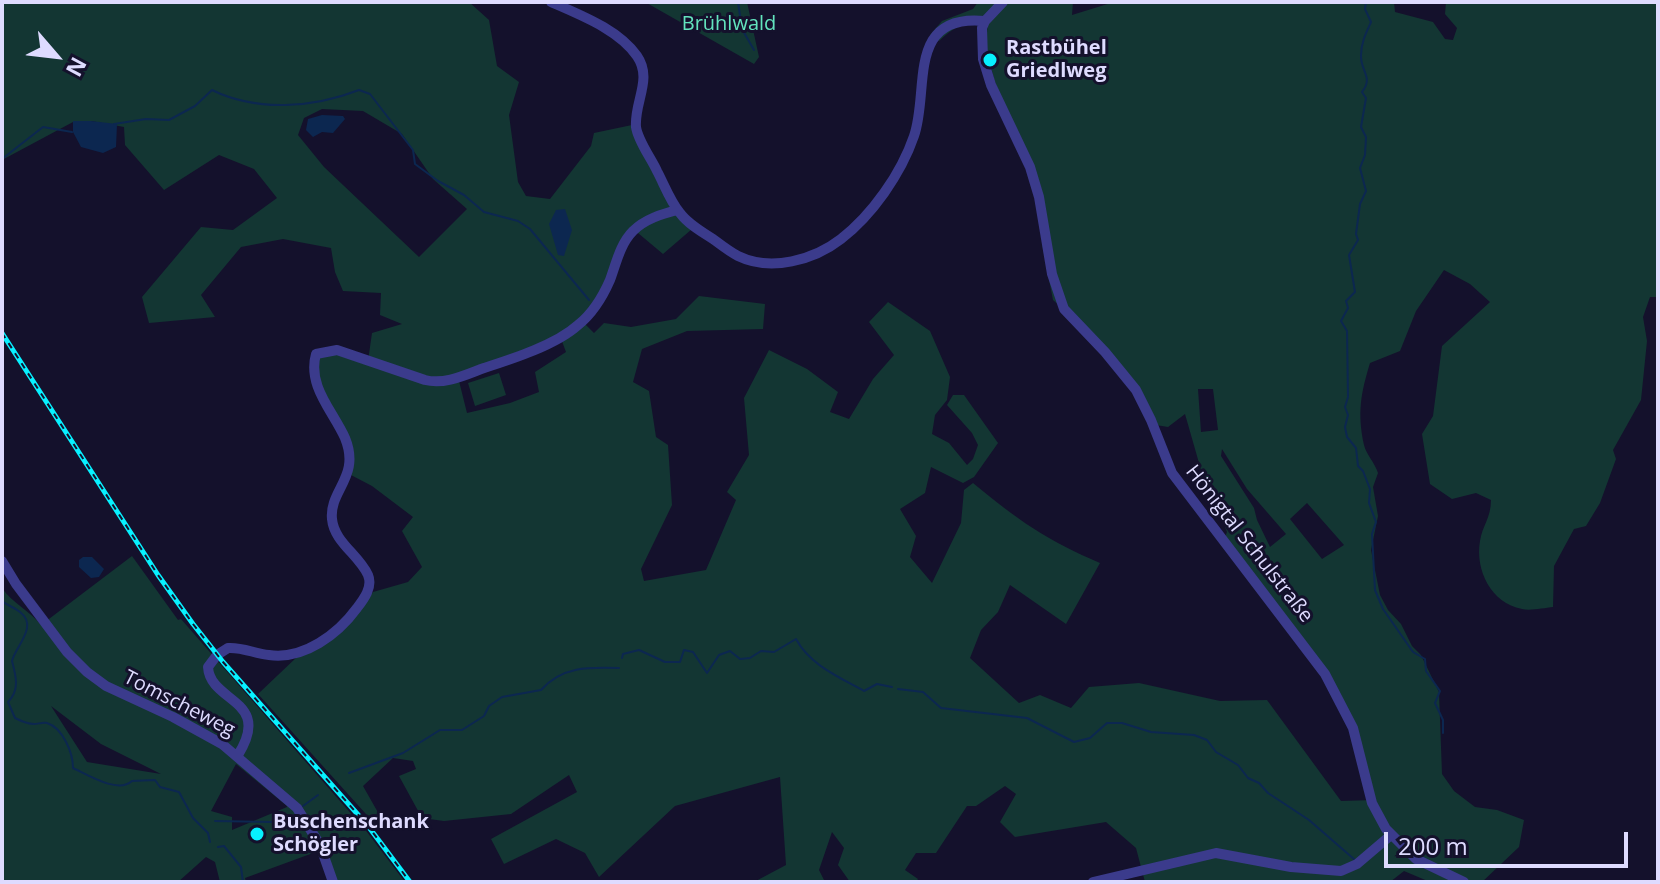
<!DOCTYPE html>
<meta charset="utf-8">
<style>
body{margin:0}
#map{position:relative;width:1660px;height:884px;overflow:hidden;background:#14112c;font-family:"Open Sans",sans-serif}
canvas{display:block}
.frame{position:absolute;inset:0;border:4px solid #dedbff;pointer-events:none}
.north{position:absolute;left:16px;top:16px;width:80px;height:80px;-webkit-text-stroke:6px #14112c;paint-order:stroke;rotate:118deg;font-size:22px;font-weight:700;line-height:32px;text-align:center;color:#dedbff}
.north::after{content:'';display:block;margin:auto;width:28px;height:36px;background:#dedbff;clip-path:polygon(50% 0,100% 100%,50% 72%,0 100%)}
.scale{position:absolute;left:1384px;top:832px;width:244px;height:36px;box-sizing:border-box;border:4px solid #dedbff;border-top:0;padding-left:10px;font-size:24px;line-height:28px;white-space:nowrap;color:#dedbff;-webkit-text-stroke:6px #14112c;paint-order:stroke}
</style>
<div id="map">
<canvas width="1660" height="884"></canvas>
<div class="frame"></div>
<div class="north">N</div>
<div class="scale">200 m</div>
</div>
<script>
const c = document.querySelector('canvas').getContext('2d');
c.lineJoin = 'round';
function fill(path, color) { c.fillStyle = color; c.fill(path, 'evenodd'); }
function trace(path, color, width, dash) { c.strokeStyle = color; c.lineWidth = width; c.lineCap = dash ? 'butt' : 'round'; c.setLineDash(dash || []); c.stroke(path); }
function label(font, color, halo, rows, align = 'center') {
  c.font = font + ' "Open Sans",sans-serif'; c.lineWidth = 6; c.setLineDash([]); c.textBaseline = 'middle'; c.strokeStyle = halo; c.fillStyle = color; for (const [text, x, y, turn = 0] of rows) {
    c.save(); c.translate(x, y); c.rotate((+turn || 0) * Math.PI / 180); c.textAlign = isNaN(turn) ? turn : align; if (halo) c.strokeText(text, 0, 0); c.fillText(text, 0, 0); c.restore();
  }
}
fill(new Path2D(`
 M2,2H469L489,20L497,66L519,82L509,115L518,182L526,196L550,199L591,146L594,133L632,125L692,229L663,254L632,228L609,282L585,324L594,333L604,323L631,327L676,319L699,296L765,304L763,329L687,331L642,349L633,382L649,391L656,437L668,445L672,505L641,569L644,581L706,570L736,500L727,492L749,455L744,398L769,350L807,369L838,392L830,412L849,419L873,379L894,355L869,322L888,302L930,331L950,377L947,400L935,415L932,434L949,443L967,465L973,459L978,445L972,433L947,405L953,395H964L998,443L974,477L963,483L931,467L925,493L900,509L916,536L910,557L932,583L961,523L964,490L973,483C1016,519 1048,541 1100,563L1066,624L1010,585L998,612L981,630L970,658L1019,703L1040,695L1071,708L1089,687L1139,683L1220,701L1267,700L1341,801L1375,800L1338,695L1225,537L1227,532L1201,470L1185,414L1168,427L1156,425L1103,345L1053,300L1042,244L1050,236L994,79L986,47L988,19L985,15C967,21 952,28 939,41L930,35L942,21L973,9L978,2H1073L1072,15L1114,2H1394L1395,12L1433,22L1445,39L1453,40L1457,28L1445,14L1446,2H1658V297H1650L1643,317L1647,341L1641,400L1613,450L1616,459L1600,503L1586,526L1574,529L1554,566L1553,607C1544,608 1530,611 1522,609C1491,603 1475,570 1480,541C1482,526 1491,518 1491,500L1476,493L1452,499L1430,484L1422,434L1433,416L1442,346L1490,302L1470,284L1444,270L1416,311L1400,351L1370,363C1361,393 1357,412 1364,445C1366,454 1375,463 1378,473L1373,487L1378,516L1371,550L1380,595L1388,610L1401,624L1412,646L1421,655L1439,692L1442,774L1454,791L1475,807L1497,810L1524,820L1519,847L1482,882H1430L1404,871L1390,882H1145L1136,848L1106,822L1015,837L1000,822L1016,794L1005,786L976,806H967L936,853H916L905,870L918,879L916,882H850L838,865L844,848L832,832L819,870L825,882H754L786,865L780,777L675,806L599,877L585,853L556,839L504,864L491,839L577,792L569,775L511,814L444,821L422,818L399,776L416,769L413,761L393,758L363,786L380,816L374,823L258,694L298,656L329,641L343,631L373,592L408,582L422,567L402,531L413,517L372,486L349,474L350,457L313,365L325,350L368,361L372,333L402,324L380,315L381,293L343,291L335,272L331,248L283,239L241,247L201,295L215,317L149,323L142,297L201,227L233,230L277,198L254,169L219,155L164,190L125,145L124,127L91,121L73,122L2,160ZM322,109L363,111L402,134L433,179L467,209L419,257L324,167L298,135L304,118ZM560,336L566,352L535,372L539,392L510,403L467,413L458,377ZM1198,389H1213L1218,430L1201,432ZM1222,449L1247,489L1286,534L1270,547L1257,520L1254,508L1221,456ZM1307,503L1344,545L1322,559L1290,519Z
 M645,2H747L759,57L754,64Z
 M499,373L506,395L475,406L468,383Z
 M132,556L178,620L181,619L367,832L405,882H337L324,849L245,878L246,882H220L215,862L206,857L178,882H2V588C12,603 29,610 41,625ZM51,706L101,744L161,774L87,762ZM236,764L287,806V807L232,830V817L211,811Z`), '#133633');
fill(new Path2D(`
 M322,115L343,116L345,119L333,133L322,132L313,137L306,130L308,119Z
 M91,121L117,124L116,147L103,153L81,147L73,132V121Z
 M565,209L572,230L564,256L558,255L549,224L556,210Z
 M83,557H92L104,569L99,577L91,578L79,567V560Z`), '#0c2750');
trace(new Path2D(`
 M738,2L742,29L754,50
 M1366,2L1365,9L1371,22C1366,33 1361,43 1361,55C1360,71 1374,77 1362,92L1366,98L1361,127L1366,137L1365,155L1360,168L1366,191L1360,204L1356,234L1358,240L1349,255L1355,292L1346,301L1348,308L1341,321L1347,331L1348,397L1345,407L1348,415L1345,427L1347,437L1356,448L1358,466L1363,471L1370,489L1369,503L1376,522L1372,534L1375,590L1383,609L1413,652L1425,659L1426,671L1440,691L1435,703L1443,720V733
 M114,124L146,119L169,120L195,106L212,90C257,112 313,108 359,90L370,94L413,150L415,164L438,181L464,195L484,212L518,221L530,229L589,300
 M2,159L43,127L72,132
 M2,601C8,606 14,607 20,612C39,626 15,647 12,661C16,676 20,690 8,702L15,718C21,721 27,724 34,724C38,724 43,722 47,723C63,728 73,753 73,768C88,775 118,794 132,781L155,780L160,787L179,792L193,818L208,833L210,842
 M622,658L623,654L639,650L665,662H680L684,650L693,652L707,673L719,655L730,651L740,659L750,658L761,651L774,652L796,639C810,665 839,677 864,691L877,684L892,687
 M898,689L923,692L941,708L1027,718L1074,742L1090,738L1107,723H1122L1151,732L1194,735L1207,740L1216,752L1238,765L1248,778L1259,783L1268,793L1309,820L1355,860
 M349,773L403,753L440,730H462L484,716L489,706L502,697L541,690C562,666 589,667 619,668
 M303,806L318,795
 M215,821L271,822L289,816
 M218,847L224,846L241,867L243,882`), '#0c2750', 2);
trace(new Path2D(`
 M551,2C580,15 618,29 637,56C653,79 634,102 636,127C638,141 651,158 657,171C664,184 670,201 680,213C688,224 702,232 713,239C721,245 730,252 738,256C771,272 814,260 841,239C872,215 901,174 914,136C930,91 905,13 985,21
 M1003,2L985,21L982,28L983,59L991,85L1030,167L1039,197L1052,274L1064,309L1105,352L1136,390L1151,420L1172,473L1325,674L1353,728L1372,803L1386,829L1416,859L1464,882
 M2,561L16,584L67,652L87,672L106,686L173,717L222,744L297,808L320,845L333,882
 M238,755C273,699 210,703 208,667L217,655L228,648C243,647 255,654 269,655C304,660 338,634 357,608C364,599 373,587 368,575C359,555 334,542 332,519C329,490 361,477 345,438C333,411 307,386 316,354L337,350L425,380C445,385 465,375 484,368C512,359 556,345 578,325C592,314 603,296 610,280C616,264 620,244 633,231C645,219 662,214 677,210
 M1093,882L1216,853L1291,867L1341,871L1357,864L1391,835`), '#3b3b8c', 10);
const rail = new Path2D(`
 M2,333L158,575L193,624L223,662L368,826L410,882`);
trace(rail, '#07f1ff', 5);
trace(rail, '#14112c', 2, [6]);
for (const [x, y, r, color] of [
 [990,60,8,"#07f1ff"],
 [257,834,8,"#07f1ff"]
]) { const dot = new Path2D(); dot.arc(x, y, r, 0, 2 * Math.PI); c.fillStyle = color; c.fill(dot); trace(dot, '#14112c', 3); }
label('20px', '#63e4be', '#14112c', [
 ["Brühlwald",729,24]
]);
label('bold 20px', '#dedbff', '#14112c', [
 ["Rastbühel",1006,48],
 ["Griedlweg",1006,71],
 ["Buschenschank",273,822],
 ["Schögler",273,845]
], 'left');
label('20px', '#dedbff', '#14112c', [
 ["Hönigtal Schulstraße",1249,544,52],
 ["Tomscheweg",179,704,27]
]);
</script>
